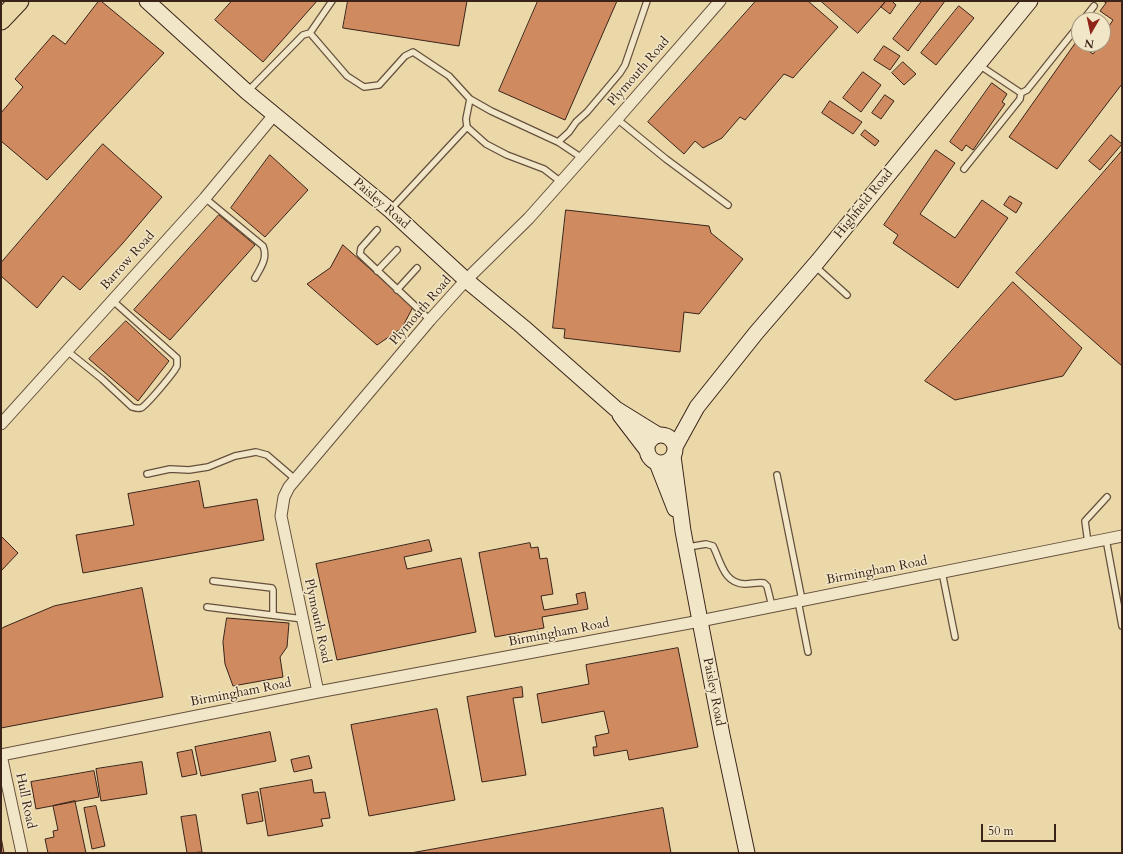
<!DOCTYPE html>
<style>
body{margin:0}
#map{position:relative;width:1123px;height:854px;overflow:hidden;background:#ead8a9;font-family:Cardo,serif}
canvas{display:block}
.frame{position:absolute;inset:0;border:2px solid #3a2319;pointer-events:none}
.north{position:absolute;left:1071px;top:12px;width:40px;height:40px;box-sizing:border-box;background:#f1e6c7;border:1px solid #a89881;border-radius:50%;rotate:189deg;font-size:11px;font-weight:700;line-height:16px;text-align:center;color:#3a2319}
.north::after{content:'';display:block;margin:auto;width:14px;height:18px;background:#8f2418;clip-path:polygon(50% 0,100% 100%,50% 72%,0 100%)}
.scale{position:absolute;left:981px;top:824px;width:75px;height:18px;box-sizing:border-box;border:2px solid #3a2319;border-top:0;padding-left:5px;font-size:12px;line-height:14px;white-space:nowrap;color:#3a2319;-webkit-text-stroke:3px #f1e6c7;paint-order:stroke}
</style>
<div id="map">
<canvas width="1123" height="854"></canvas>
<div class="frame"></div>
<div class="north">N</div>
<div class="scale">50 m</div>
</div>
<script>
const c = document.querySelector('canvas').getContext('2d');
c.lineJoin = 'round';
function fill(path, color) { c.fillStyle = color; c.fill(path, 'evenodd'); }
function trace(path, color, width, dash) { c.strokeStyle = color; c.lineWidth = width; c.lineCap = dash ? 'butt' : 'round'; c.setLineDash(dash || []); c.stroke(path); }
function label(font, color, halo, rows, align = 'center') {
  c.font = font + ' Cardo,serif'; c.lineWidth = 3; c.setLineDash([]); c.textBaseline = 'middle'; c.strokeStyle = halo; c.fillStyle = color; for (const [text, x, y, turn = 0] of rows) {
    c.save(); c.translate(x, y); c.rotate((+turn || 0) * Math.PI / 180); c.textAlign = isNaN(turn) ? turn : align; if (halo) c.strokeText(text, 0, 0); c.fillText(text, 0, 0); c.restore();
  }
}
const building = new Path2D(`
 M99,1H101L164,53L47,180L1,141V113L23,87L15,79L53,35L65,44Z
 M232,1H317L263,62L215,20Z
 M348,1H467L459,46L343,28Z
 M538,1H617L565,120L499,91Z
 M756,1H808L838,27L793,78L784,74L745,120L740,117L722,138L703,148L695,141L684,154L648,122Z
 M821,1H886L858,33Z
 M886,1H892L896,5L890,14L881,7Z
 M922,1H945L908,51L893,39Z
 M1103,1H1122V84L1057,169L1009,137L1076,42L1093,54L1099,46L1097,44H1103V31L1105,32L1113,20L1100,11L1106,3Z
 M959,6L974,18L936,65L921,53Z
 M884,46L900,56L890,70L874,60Z
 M903,62L916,74L904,85L892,73Z
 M863,72L881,85L861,112L843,98Z
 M992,83L1007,94L1002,102L1005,104L973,150L966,145L962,151L950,142Z
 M885,95L894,101L881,119L872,113Z
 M830,101L862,122L853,134L822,113Z
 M865,130L879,141L875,146L861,135Z
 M1111,135L1122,144L1100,170L1089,161Z
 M103,144L162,197L123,243L80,290L63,276L37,308L1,276V263Z
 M936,150L955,163L920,214L955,238L982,200L1008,218L958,288L893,243L898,235L884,225Z
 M1122,151V366L1016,273Z
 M270,155L308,190L265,237L231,208Z
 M1010,196L1022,203L1016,213L1004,205Z
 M566,210L709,226L711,233L743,259L699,314L684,312L680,352L564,338L565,329L553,328Z
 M219,215L255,245L170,340L134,310Z
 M343,245L413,307L402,328L377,345L307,284L330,268Z
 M1013,282L1082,348L1063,376L955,400L925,381Z
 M126,321L169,361L138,401L89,359Z
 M199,481L204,508L257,499L264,540L83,573L76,535L134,525L128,494Z
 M1,536L18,553L1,571Z
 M429,540L432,551L404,557L407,569L461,558L476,632L337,660L316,564Z
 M530,543L531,548L538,547L540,559L547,558L553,594L541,596L544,610L578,604L576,594L585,592L588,609L542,617L544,628L495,637L479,553Z
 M142,588L163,697L1,728V629L4,627L54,606Z
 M227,618L289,623L287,647L280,657L283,677L233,686L225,664L223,642Z
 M678,648L698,747L629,760L627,750L594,756L593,747H597L595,736L609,733L604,711L542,723L537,694L589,684L586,665Z
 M522,687L523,697L513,698L526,775L482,782L467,697Z
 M437,709L455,800L369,816L351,725Z
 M270,732L276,761L201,776L195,747Z
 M192,750L197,774L182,777L177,753Z
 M309,756L312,768L294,772L291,760Z
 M142,762L147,794L101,801L96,769Z
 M94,771L99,797L36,809L31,782Z
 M312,780L314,793L325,792L330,818L321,819L323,826L268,836L260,789Z
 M258,792L263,821L247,824L242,795Z
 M75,801L86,853H48L45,839L54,837L53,831L58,830L53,806Z
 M96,806L105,846L92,849L84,808Z
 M663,808L671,853H411Z
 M196,815L202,852L187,853L181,817Z
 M1,837L4,853H1Z`);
fill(building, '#cf8b5f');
trace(building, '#3a2319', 1);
const lane = new Path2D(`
 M1083,20L1094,6
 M310,33L332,1
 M979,65L1021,93L1027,90L1079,25
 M248,91L303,35L310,33L347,76L364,87L379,85L405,56L413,52L449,76L470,99L491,111L558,142L582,158
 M470,99L466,119L467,127L486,144L507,155L544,169L561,182
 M617,119L666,159L728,205
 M558,142L569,132L576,122L587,112L620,73L625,65L647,1
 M964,169L1020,99L1021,93
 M205,198L263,246C268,258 261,267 255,278
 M391,209L467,127
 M377,230L361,248L360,254L430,320
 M816,267L847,295
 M377,271L397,250
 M397,290L417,268
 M66,350L102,379L132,407C135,408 138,409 141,408C147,405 169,378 174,371L177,366V358L112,300
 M147,474L170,469L189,470L208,467L235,456L256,452L267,455L295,479
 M777,475L802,600
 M1106,539L1122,626
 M1088,543L1085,521L1107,497
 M688,547L706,544L713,546C721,562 724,584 745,584C752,584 757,582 764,583L767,586L772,606
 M942,572L955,637
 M213,581L272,588L273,590V615
 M798,601L808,652
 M207,607L303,619`);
const street = new Path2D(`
 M1,424L205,198L274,115
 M318,692L281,516L284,497L289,487L430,320L466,280L529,218L617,119L720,1
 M1,755L318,692L700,621L1122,536
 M1,755L22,853`);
const secondary = new Path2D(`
 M147,1L247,92L390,210L466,280L523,327L616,409L658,435
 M620,415L646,449
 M647 449a14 14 0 1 1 28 0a14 14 0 1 1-28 0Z
 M675,447L697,407L756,333L818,261L1030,1
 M673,456L683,531L700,621L722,735L747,853
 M657,463L675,509`);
const highway = new Path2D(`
 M1,20L19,1`);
trace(lane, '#66503d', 8);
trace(street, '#66503d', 13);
trace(secondary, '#3a2319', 17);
trace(highway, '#3a2319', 21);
trace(lane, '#f1e6c7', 5.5);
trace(street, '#f1e6c7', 11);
trace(secondary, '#f1e6c7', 15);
trace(highway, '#ead8a9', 19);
label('13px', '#3a2319', '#f1e6c7', [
 ["Plymouth Road",639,72,-49],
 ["Paisley Road",381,204,41],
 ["Highfield Road",864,204,-51],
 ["Barrow Road",128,261,-48],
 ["Plymouth Road",421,311,-49],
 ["Birmingham Road",877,571,-11],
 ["Plymouth Road",317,621,78],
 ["Birmingham Road",559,633,-11],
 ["Paisley Road",713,692,79],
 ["Birmingham Road",241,693,-11],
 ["Hull Road",25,801,78]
]);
</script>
